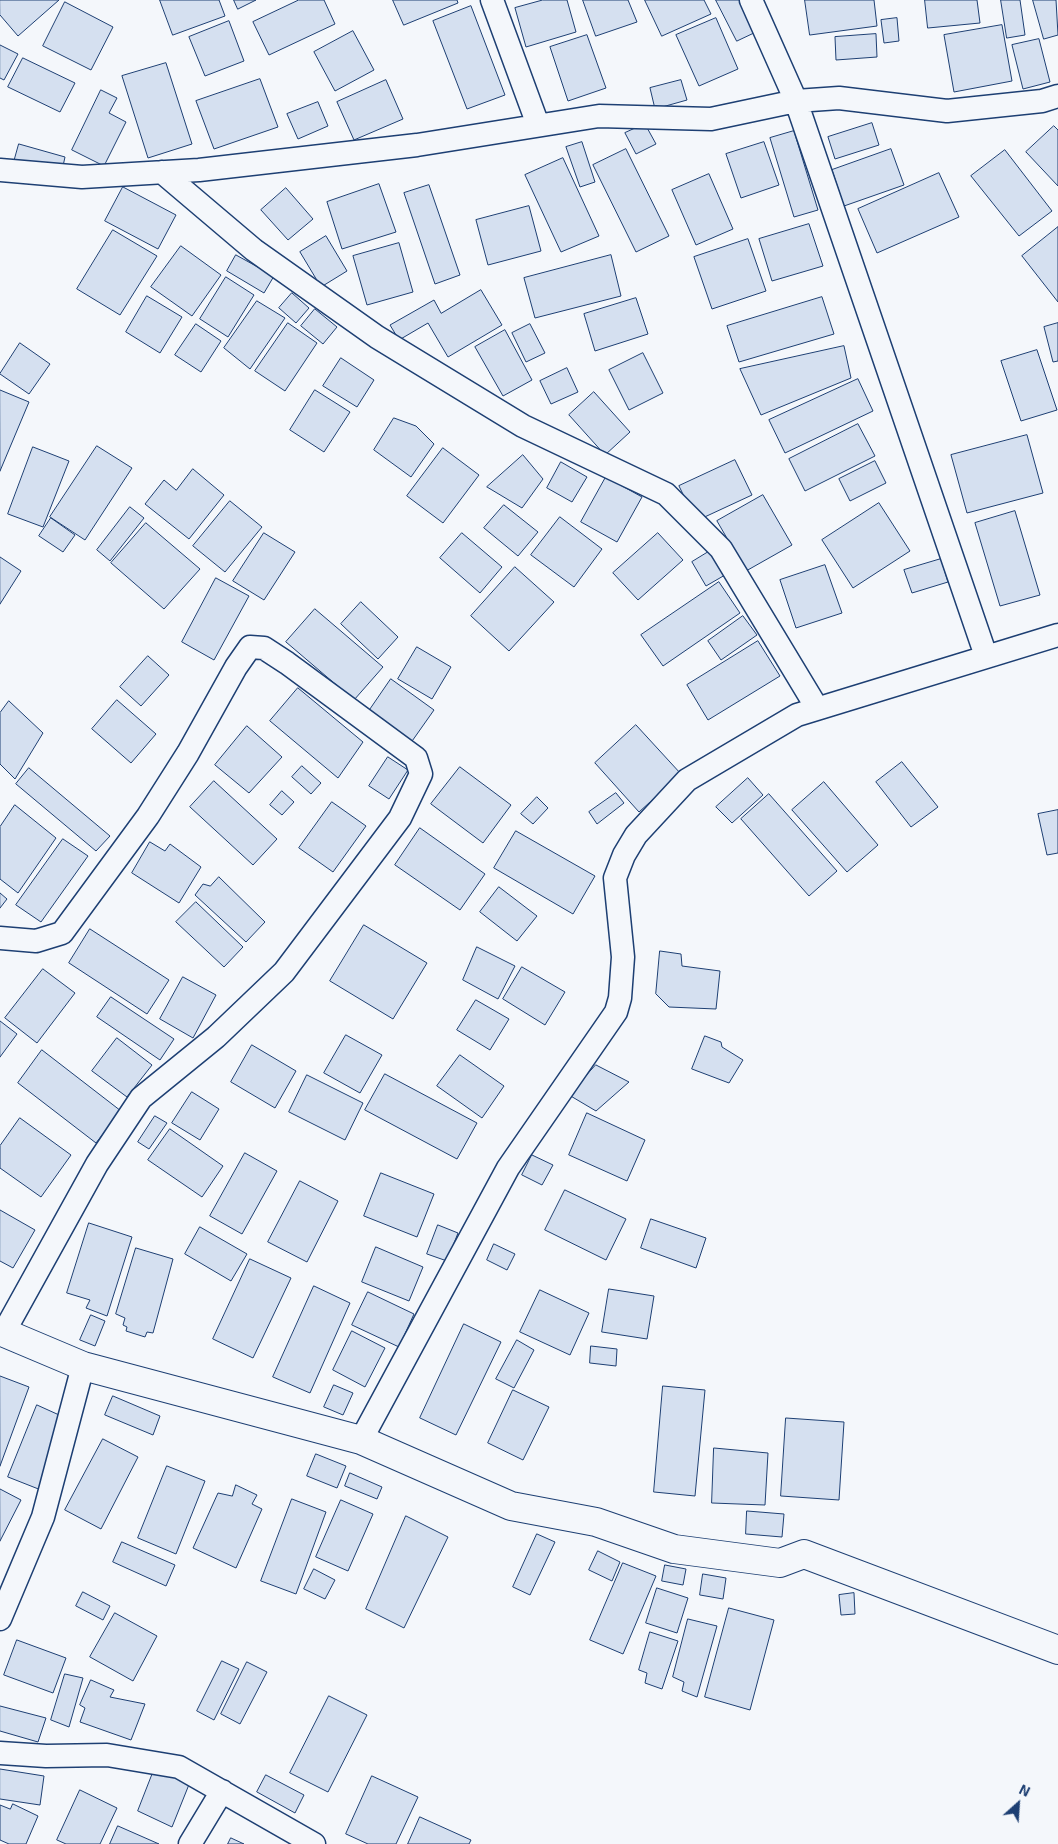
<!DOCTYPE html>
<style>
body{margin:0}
#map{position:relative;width:1058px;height:1844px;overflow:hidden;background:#f4f7fb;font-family:"Exo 2",sans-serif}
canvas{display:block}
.north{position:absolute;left:993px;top:1779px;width:50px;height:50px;-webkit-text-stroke:4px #f4f7fb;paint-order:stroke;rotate:26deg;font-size:14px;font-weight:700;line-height:20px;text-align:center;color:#1d3f73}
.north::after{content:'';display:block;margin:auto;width:18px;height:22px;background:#1d3f73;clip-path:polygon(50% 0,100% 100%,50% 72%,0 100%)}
</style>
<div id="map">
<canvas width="1058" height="1844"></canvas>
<div class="north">N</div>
</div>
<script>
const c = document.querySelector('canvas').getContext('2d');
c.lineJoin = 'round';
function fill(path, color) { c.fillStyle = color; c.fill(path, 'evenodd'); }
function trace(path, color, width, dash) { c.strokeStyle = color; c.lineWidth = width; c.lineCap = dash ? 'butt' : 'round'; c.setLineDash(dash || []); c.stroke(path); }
const building = new Path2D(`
 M0,0H59L18,36L0,15Z
 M160,0H219L225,16L173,35Z
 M234,0H256L238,9Z
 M299,0H324L335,24L269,55L253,22Z
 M393,0H457L458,3L404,25Z
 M543,0H567L576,32L526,47L515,8Z
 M583,0H628L637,22L596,36Z
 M645,0H704L711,14L662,36Z
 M716,0H741L756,32L737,41Z
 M805,0H874L877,26L810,35Z
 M925,0H977L980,23L928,28Z
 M1001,0H1020L1025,35L1007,38Z
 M1033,0H1056L1058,35L1044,39Z
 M65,2L113,27L91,70L43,46Z
 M471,6L505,95L467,109L433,21Z
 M716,18L738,69L699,86L676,35Z
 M897,18L899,41L884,43L881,20Z
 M229,21L244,61L205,76L189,37Z
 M1002,25L1012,81L954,92L944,35Z
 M353,31L374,70L335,91L314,52Z
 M876,34L877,57L836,60L835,37Z
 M587,35L606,88L568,101L550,47Z
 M1039,39L1050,82L1023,89L1012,45Z
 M0,45L18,54L4,80L0,78Z
 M23,58L75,83L60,112L8,87Z
 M166,63L192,144L148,158L122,76Z
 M260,79L278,127L214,149L196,101Z
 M386,80L403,119L354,140L337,102Z
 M681,80L687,100L655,109L650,88Z
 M101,90L117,98L109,113L126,122L104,166L72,150Z
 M318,102L328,126L298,139L287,114Z
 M872,123L879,145L835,159L828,137Z
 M645,124L656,144L636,154L625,133Z
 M1054,126L1058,130V186L1026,152Z
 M794,131L818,210L794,217L770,138Z
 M582,142L595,182L580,187L566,147Z
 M764,142L779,185L741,198L726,154Z
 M19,144L65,157L61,175L14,162Z
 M626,149L669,236L636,252L593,165Z
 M891,149L904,185L844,206L832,170Z
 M1005,150L1052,211L1019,236L971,176Z
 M563,158L599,236L561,252L525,175Z
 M939,173L959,217L877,253L858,209Z
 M709,174L733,229L696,245L672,190Z
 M379,184L396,232L342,249L327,202Z
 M429,185L460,275L435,284L404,193Z
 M123,187L176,215L158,249L105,221Z
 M286,188L313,219L288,240L261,210Z
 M529,206L541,251L488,265L476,220Z
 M809,224L823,266L772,281L759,239Z
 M1058,227V302L1022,256Z
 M113,230L157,256L120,315L77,289Z
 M326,236L347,271L321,287L300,252Z
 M748,239L766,291L712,309L694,257Z
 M399,243L413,292L367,305L353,256Z
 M181,246L221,275L192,316L151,287Z
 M236,255L274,276L264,293L227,271Z
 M611,255L621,296L535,318L524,278Z
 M226,277L254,295L228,337L200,319Z
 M481,290L502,325L448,357L428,323L399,340L390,325L434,300L441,313Z
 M292,293L309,308L296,323L279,308Z
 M147,296L182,317L160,353L126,332Z
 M822,297L834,334L739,362L727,326Z
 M636,298L648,334L595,351L584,314Z
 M257,301L285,318L250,369L224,348Z
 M315,309L337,327L323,344L301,326Z
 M288,323L317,343L285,391L255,371Z
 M1058,323V361L1053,362L1044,327Z
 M196,324L221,341L201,372L175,355Z
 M530,324L545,353L526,362L512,333Z
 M505,330L532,380L503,396L475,347Z
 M20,343L50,364L29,394L0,374Z
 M844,346L851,378L761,415L740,369Z
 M1037,350L1057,410L1021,421L1001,361Z
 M643,353L663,393L629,410L609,370Z
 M341,358L374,380L357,407L323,386Z
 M567,368L578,392L551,404L540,381Z
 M858,379L873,411L785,453L769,420Z
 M0,390L29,402L0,471Z
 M315,390L350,412L324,452L290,430Z
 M594,392L630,432L605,455L569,415Z
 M394,418L416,426L434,444L411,477L374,450Z
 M858,424L875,456L805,491L789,459Z
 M1027,435L1043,493L967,513L951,455Z
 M97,446L132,468L85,540L50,517Z
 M33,447L69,461L43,527L8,514Z
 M443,448L479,475L443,523L407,496Z
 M523,455L543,479L522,508L487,487Z
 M735,460L752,495L696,521L679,486Z
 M875,461L886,483L850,501L839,479Z
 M561,462L587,477L572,502L547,488Z
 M193,469L224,495L189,539L145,504L164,480L176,490Z
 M606,477L642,497L617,542L581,522Z
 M763,495L792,545L746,571L717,521Z
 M230,501L262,527L225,572L193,546Z
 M879,503L910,551L853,588L822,540Z
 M504,505L538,532L518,556L484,528Z
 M130,507L144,518L110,561L97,550Z
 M1015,511L1040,595L1000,606L975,523Z
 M560,517L602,549L574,587L531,555Z
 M51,518L75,535L63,552L39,536Z
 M146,523L200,569L164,609L111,563Z
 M264,533L295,552L264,600L233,581Z
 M462,533L502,567L480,593L440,558Z
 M658,533L683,560L638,600L613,573Z
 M710,551L725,575L706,586L692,562Z
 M0,557L21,571L0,604Z
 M941,559L948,582L912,593L904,570Z
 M825,565L842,613L796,628L780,580Z
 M515,567L554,602L509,651L471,616Z
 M216,578L249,596L214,660L182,642Z
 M719,582L740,613L663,666L641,635Z
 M361,602L398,637L378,659L341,624Z
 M315,609L383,667L354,700L286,642Z
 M743,616L757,635L721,660L708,641Z
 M758,641L780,676L708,720L687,685Z
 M417,647L451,667L432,699L398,679Z
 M148,656L169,675L141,706L120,687Z
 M391,679L434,710L410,744L367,714Z
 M298,688L363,742L338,778L270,721Z
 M117,700L156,734L131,763L92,729Z
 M9,701L43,733L15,779L0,764V713Z
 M636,725L681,774L639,812L595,763Z
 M247,726L282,757L249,793L215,765Z
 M388,757L408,770L389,799L369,786Z
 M902,762L938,807L911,827L876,782Z
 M302,766L321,783L311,794L292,777Z
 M460,767L511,805L483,843L431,804Z
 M29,768L110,836L96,851L16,784Z
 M748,778L763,795L732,823L716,807Z
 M214,781L277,839L253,865L190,807Z
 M824,782L878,845L847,872L792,810Z
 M282,791L294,802L282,815L270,805Z
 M616,793L624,803L597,824L589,812Z
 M769,794L837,871L809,896L741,819Z
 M537,797L548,808L533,824L521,814Z
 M332,802L366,826L333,872L299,848Z
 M15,805L56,838L18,893L0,879V827Z
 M1058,810V853L1047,855L1038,814Z
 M420,828L485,874L460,910L395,865Z
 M516,831L595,876L573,914L494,868Z
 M63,839L88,856L41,922L16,905Z
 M150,842L165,851L170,844L201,867L179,903L132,873Z
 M219,877L265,922L246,942L195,895L203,884L210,886Z
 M499,887L537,916L517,941L480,912Z
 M0,893L7,899L0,908Z
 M196,902L243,947L224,967L176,922Z
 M364,925L427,963L393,1019L330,981Z
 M90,929L169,980L147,1014L69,963Z
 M477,947L515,966L498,999L463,980Z
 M660,951L681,954L682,966L720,971L716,1009L669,1007L656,994Z
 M522,967L565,992L545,1025L503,999Z
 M43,969L75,993L37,1043L5,1018Z
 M183,977L216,995L193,1038L160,1019Z
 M111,997L174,1039L160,1060L97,1017Z
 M476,1000L509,1019L490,1050L457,1030Z
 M0,1021L17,1034L0,1057Z
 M346,1035L382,1055L360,1093L324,1073Z
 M705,1036L721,1042L722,1047L743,1060L729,1083L692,1069Z
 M117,1038L152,1065L127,1097L92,1071Z
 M252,1045L296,1071L275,1108L231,1082Z
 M42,1050L121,1111L96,1143L18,1083Z
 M460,1055L504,1086L482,1118L437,1086Z
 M596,1065L629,1082L596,1111L569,1095Z
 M385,1074L477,1123L457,1159L365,1110Z
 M307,1075L363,1103L345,1140L289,1112Z
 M192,1092L219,1109L200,1140L172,1123Z
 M587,1113L645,1140L627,1181L569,1155Z
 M155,1116L167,1123L149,1149L138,1142Z
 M20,1118L71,1155L41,1197L0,1168V1146Z
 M170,1129L223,1166L202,1197L148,1160Z
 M245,1153L277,1171L242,1234L210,1216Z
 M532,1155L553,1165L542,1185L522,1175Z
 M381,1173L434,1194L417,1237L364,1216Z
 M300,1181L338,1201L307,1262L268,1242Z
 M565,1190L626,1219L606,1260L545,1230Z
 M0,1210L35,1230L13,1268L0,1261Z
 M651,1219L706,1238L696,1268L641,1248Z
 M89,1223L132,1237L107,1316L86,1308L90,1300L67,1293Z
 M438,1225L458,1233L447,1261L427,1254Z
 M200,1227L247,1254L231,1281L185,1254Z
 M494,1244L515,1254L507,1270L487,1260Z
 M376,1247L423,1267L409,1301L362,1282Z
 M136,1248L173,1259L153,1333L147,1332L145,1337L126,1331L127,1327L123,1325L125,1318L116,1314Z
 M250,1259L291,1278L253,1358L213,1339Z
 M314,1286L350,1303L310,1393L273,1377Z
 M609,1289L654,1296L647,1339L602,1332Z
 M540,1290L589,1313L570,1355L520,1332Z
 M368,1292L414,1314L399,1347L352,1325Z
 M91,1315L105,1321L95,1346L80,1340Z
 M464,1324L501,1342L456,1435L420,1418Z
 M352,1331L385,1348L365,1387L333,1370Z
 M517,1340L534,1350L514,1388L496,1379Z
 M591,1346L617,1349L616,1366L590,1363Z
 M0,1376L29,1387L0,1466Z
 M334,1385L353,1393L343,1415L324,1407Z
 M663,1386L705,1390L695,1496L654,1492Z
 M513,1390L549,1407L523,1460L488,1443Z
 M113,1396L160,1416L153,1435L105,1415Z
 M37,1405L68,1419L41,1490L8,1477Z
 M786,1418L844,1422L839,1500L781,1496Z
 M103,1439L138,1457L101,1529L65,1510Z
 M714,1448L768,1453L765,1505L712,1503Z
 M316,1454L346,1466L337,1488L307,1476Z
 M167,1466L205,1481L176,1554L138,1538Z
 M350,1473L382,1487L377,1499L345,1486Z
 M236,1485L257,1495L252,1504L262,1509L236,1568L193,1548L218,1493L232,1496Z
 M0,1489L21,1500L0,1541Z
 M292,1499L326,1512L296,1594L261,1581Z
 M341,1500L373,1514L348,1571L316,1557Z
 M747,1511L784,1514L782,1537L746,1534Z
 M406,1516L448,1537L404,1628L366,1609Z
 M537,1534L555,1542L530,1595L513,1587Z
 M122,1542L175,1565L166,1586L113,1562Z
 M598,1551L620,1562L612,1581L589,1570Z
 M623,1563L656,1576L623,1654L590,1640Z
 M665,1565L686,1569L683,1585L662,1581Z
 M314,1569L335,1580L325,1599L304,1589Z
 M703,1574L726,1578L723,1599L700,1595Z
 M657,1588L688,1598L677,1633L646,1623Z
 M83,1592L110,1606L103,1620L76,1606Z
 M854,1593L855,1614L841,1615L839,1595Z
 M729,1608L774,1620L750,1710L705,1697Z
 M115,1613L157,1636L133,1681L90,1657Z
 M688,1619L717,1626L697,1697L682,1691L684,1682L673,1677Z
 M650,1632L678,1641L662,1689L645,1683L647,1673L639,1670Z
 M17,1640L66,1658L53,1693L4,1675Z
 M222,1661L239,1669L214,1720L197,1711Z
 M247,1662L267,1672L240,1724L221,1714Z
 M65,1674L83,1678L69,1727L51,1720Z
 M91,1680L114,1690L110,1697L145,1704L131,1740L80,1722L85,1708L80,1705Z
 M329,1696L367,1715L328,1792L290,1773Z
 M0,1706L46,1718L38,1742L0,1731Z
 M0,1769L44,1776L40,1805L0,1799Z
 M154,1770L190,1782L172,1827L138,1811Z
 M266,1775L304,1795L295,1813L257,1792Z
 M372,1776L418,1797L396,1844H368L346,1834Z
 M80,1790L117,1808L100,1844H66L57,1840Z
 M13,1804L38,1816L26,1844H9L0,1840V1805L10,1809Z
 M420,1817L471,1840L469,1844H408Z
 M118,1826L159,1844H110Z
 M231,1838L244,1844H228Z`);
fill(building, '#d5e0f0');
trace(building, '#1d3f73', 1);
const minor = new Path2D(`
 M492,0L538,125
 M751,0L796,101L986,656
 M0,170L82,177L199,170L417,145L599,116L711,119L796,101L839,98L947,111L1042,101L1058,96
 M162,172L254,250L377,337L523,426L666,494L721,549L817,708
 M0,938L36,941L62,933L148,816L188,753L236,667L250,647L264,648L287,663L416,758L421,774L400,818L284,972L216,1037L141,1098L97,1164L4,1332
 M361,1440L508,1168L616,1012L620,998L623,957L615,878L624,855L636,835L687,780L797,715L1058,635
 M0,1619L43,1517L83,1366
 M0,1753L46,1756L107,1755L179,1767L314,1844
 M190,1844L222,1791`);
const tertiary = new Path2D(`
 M0,1331L83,1366L361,1440L511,1506L596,1522L674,1549L780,1563L804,1554L1058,1650`);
trace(minor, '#1d3f73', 25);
trace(tertiary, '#1d3f73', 30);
trace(minor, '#f4f7fb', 22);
trace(tertiary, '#f4f7fb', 28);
</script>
